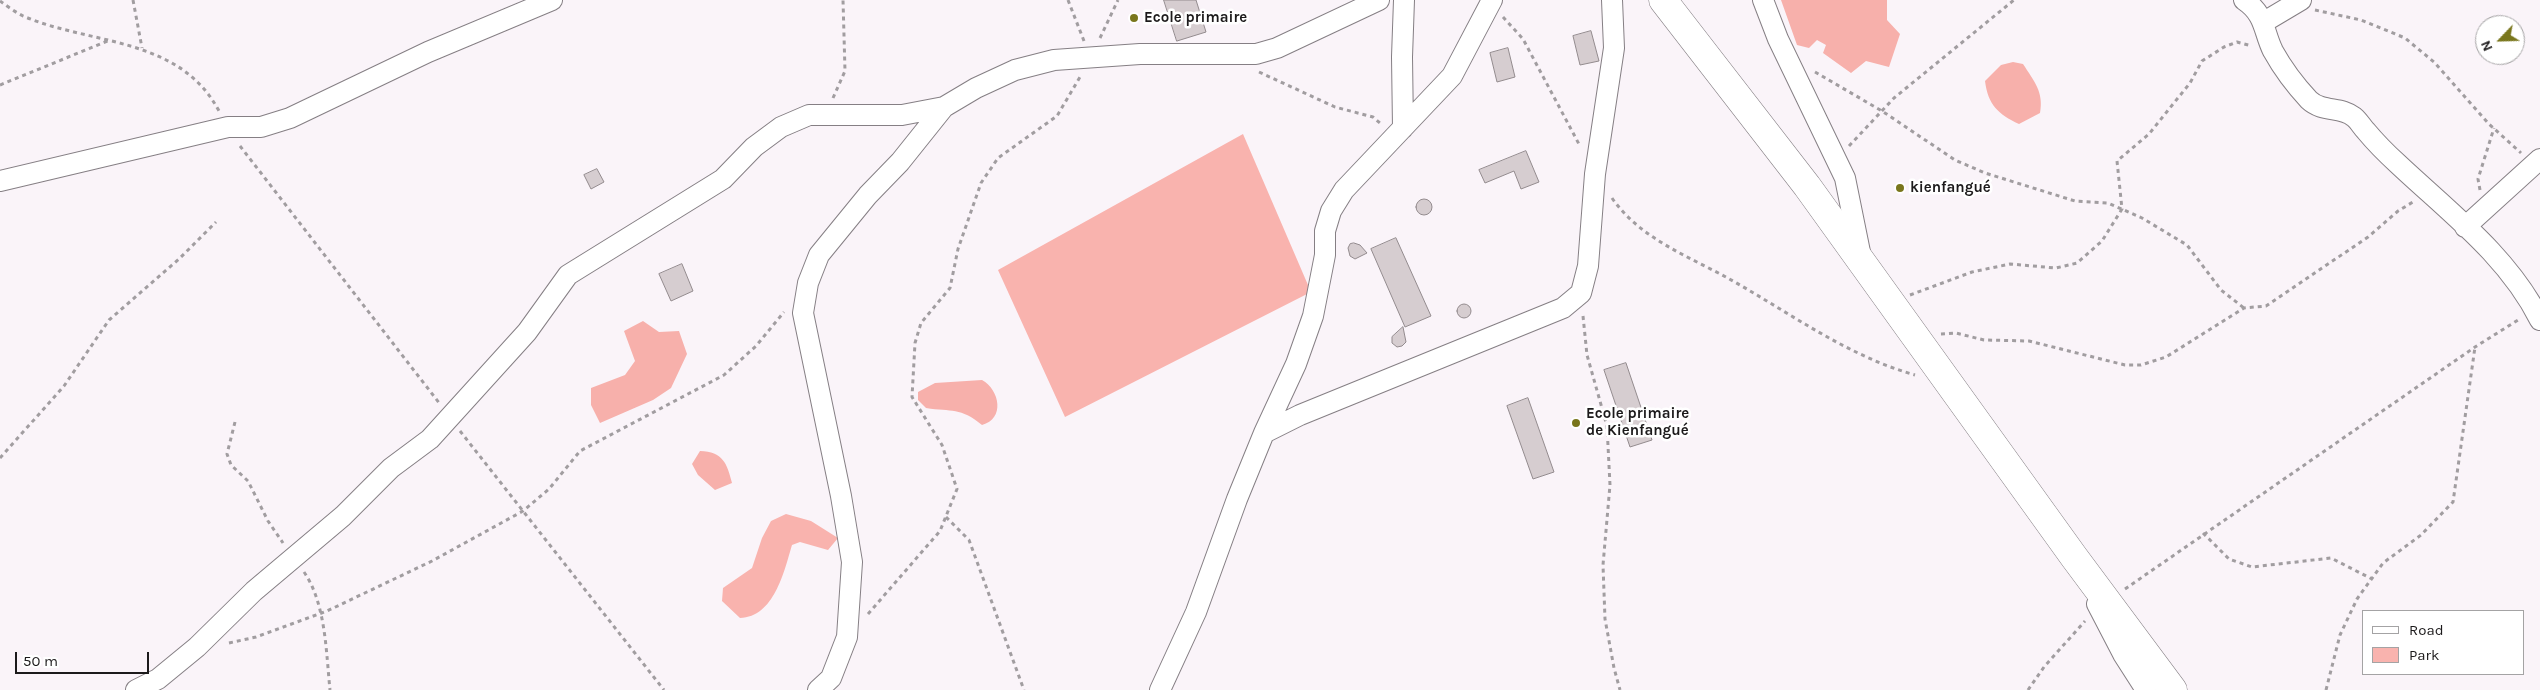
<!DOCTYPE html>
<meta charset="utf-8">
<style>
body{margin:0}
#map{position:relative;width:2540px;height:690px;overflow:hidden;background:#faf4f9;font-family:Karla,sans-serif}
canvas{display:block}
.legend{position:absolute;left:2362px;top:610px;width:162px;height:65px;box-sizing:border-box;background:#fff;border:1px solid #a4a3a4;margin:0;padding:6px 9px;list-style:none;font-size:15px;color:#1c1a1b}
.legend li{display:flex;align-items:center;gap:10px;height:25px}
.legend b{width:25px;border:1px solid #a4a3a4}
.north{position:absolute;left:2475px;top:15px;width:50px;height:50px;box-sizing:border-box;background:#fff;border:1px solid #a4a3a4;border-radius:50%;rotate:246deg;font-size:14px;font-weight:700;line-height:20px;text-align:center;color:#1c1a1b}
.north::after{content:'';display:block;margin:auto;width:18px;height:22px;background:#79761c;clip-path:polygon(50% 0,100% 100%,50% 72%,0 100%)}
.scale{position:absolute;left:15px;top:652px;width:134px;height:22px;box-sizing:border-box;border:2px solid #1c1a1b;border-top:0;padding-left:6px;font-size:15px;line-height:18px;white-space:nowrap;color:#1c1a1b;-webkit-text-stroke:4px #fff;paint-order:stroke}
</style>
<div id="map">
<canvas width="2540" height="690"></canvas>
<ul class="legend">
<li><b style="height:6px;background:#fff"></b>Road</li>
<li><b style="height:14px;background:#f9b3ae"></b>Park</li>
</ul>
<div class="north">N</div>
<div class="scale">50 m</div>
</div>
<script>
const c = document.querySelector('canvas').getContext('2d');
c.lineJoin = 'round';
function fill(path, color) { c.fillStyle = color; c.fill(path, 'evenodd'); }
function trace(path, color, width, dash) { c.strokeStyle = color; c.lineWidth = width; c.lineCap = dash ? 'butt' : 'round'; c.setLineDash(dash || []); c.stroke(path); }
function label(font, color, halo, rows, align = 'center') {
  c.font = font + ' Karla,sans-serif'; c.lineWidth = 5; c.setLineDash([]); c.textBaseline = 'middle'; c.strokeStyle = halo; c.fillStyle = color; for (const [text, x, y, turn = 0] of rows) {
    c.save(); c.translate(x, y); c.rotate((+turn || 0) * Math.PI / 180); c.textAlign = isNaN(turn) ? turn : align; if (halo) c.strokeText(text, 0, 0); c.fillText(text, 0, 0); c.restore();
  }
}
fill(new Path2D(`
 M1243,134L1311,292L1065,417L998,270Z
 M786,514L811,521L838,538L828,550L800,542L792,545C784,572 774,617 740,618L722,601L723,588L752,568L762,538L771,521Z`), '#f9b3ae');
fill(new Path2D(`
 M1781,0H1887V20L1900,34L1889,67L1866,61L1851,73L1823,53L1826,45L1817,40L1809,48L1797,45Z
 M2013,62L2023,64C2034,81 2044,92 2040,113L2019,124C1998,114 1988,105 1985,81L2001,65Z
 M643,321L659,332L679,331L687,354L671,388L653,400L600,423L591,405V388L625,375L635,361L624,331Z
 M982,380C1000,390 1005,419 982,425C960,407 952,412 926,408L918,400V392L935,383Z
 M700,451C723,452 727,463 732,483L715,490L698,475L692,464Z`), '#f7b0ab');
const building = new Path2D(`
 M1164,0H1196L1206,32L1177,41Z
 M1591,31L1599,61L1580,65L1573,36Z
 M1508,48L1515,77L1497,82L1490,53Z
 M1526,151L1539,182L1521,189L1514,171L1485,183L1479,170Z
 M597,169L604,182L591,189L584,175Z
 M1416 207a8 8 0 1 1 16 0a8 8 0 1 1-16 0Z
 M1396,238L1431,316L1405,327L1371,249Z
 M1354,243L1360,245L1367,253L1355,259L1350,256L1348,248L1350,244Z
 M682,264L693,291L671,301L659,274Z
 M1457 311a7 7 0 1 1 14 0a7 7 0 1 1-14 0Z
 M1403,327L1406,342L1402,346L1397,347L1392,343V337Z
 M1626,363L1652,440L1630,447L1604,370Z
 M1528,398L1554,472L1533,479L1507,406Z`);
fill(building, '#d6cdd0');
trace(building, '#938b8e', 1);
const minor = new Path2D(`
 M1763,0L1778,39L1845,178L1861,257
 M2244,0C2266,15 2263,31 2273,51C2283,69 2295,85 2309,100C2323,113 2341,106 2354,117C2359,121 2362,127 2366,131C2376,143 2387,154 2398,164C2449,212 2508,256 2540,320
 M2264,22L2301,0
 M1403,128L1402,57L1404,0
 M0,181L228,127H261L290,118L428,52L552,0
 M2465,227L2540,159
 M1264,433L1300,415L1563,308L1581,293L1588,266L1595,174L1614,48L1612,0
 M2097,604L2123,654L2146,690
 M136,690L158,679L197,647L254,591L343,516L391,468L430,439L527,332L568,275L723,179L754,147L781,127L809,115H902L944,107L976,88L1015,70L1054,60L1140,54H1256L1277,48L1379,0
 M818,690L831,678L847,637L852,562L841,496L803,313L808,283L819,255L868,195L900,162L944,107
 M1160,690L1196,612L1237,499L1264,433L1296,364L1313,316L1325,255V231L1331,211L1344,190L1452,76L1492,0`);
const secondary = new Path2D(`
 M1663,0L1807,186L2074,557L2173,690`);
trace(minor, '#857f84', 22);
trace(secondary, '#857f84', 29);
trace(new Path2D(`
 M133,0L142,48
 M1068,0L1084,41
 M0,1C7,6 15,12 23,16C90,45 179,36 219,111
 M2315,10L2361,20L2405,38L2434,62L2489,124L2521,153
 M1503,17L1523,39L1580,146
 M1100,38L1118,0
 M1259,72L1335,107L1373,117L1381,124
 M1815,72L1882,111L1955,160L1985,173L2075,201L2108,203L2142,218L2187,245L2221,290L2244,308
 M0,85L110,40
 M833,98L845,71L843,0
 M240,146L440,404
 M1849,146L1894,98L2014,0
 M2480,190L2478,179L2494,128
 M1612,198C1641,240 1691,257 1733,281C1793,315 1848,356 1915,375
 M1910,295L1972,272L2010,264L2056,268L2077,263L2102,241L2122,209L2117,161L2149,134L2190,83L2202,61L2224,47L2237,42L2252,46
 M1583,316L1587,355L1607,426L1610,485L1603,565L1605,619L1614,668L1620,690
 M1941,334L1956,333L1984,340L2029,341L2125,365H2141L2166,357L2244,308L2266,306L2368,237L2398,211L2413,202
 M235,422L227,454L231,465L248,481L268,521L283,543
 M460,431L664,690
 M0,458L64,386L109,320L179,259L216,222
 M946,517L969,540L1024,690
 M2203,533L2229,559L2252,567L2331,558L2372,579
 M304,572C326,604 326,652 330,690
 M2125,589L2475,347L2518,320
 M868,614L940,531L957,489L942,445L912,397L915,343L921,323L950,288L958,249L981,183L998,158L1057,116L1080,77
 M229,643L256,637L327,611L432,561L523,511L549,489L580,451L724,375L756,346L784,312
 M2028,690L2044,667L2085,621
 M2326,690L2340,635L2357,599L2383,563L2421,535L2453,502L2475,347`), '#a19da0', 3, [4, 4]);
trace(minor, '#fff', 20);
trace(secondary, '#fff', 28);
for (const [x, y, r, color] of [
 [1134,18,5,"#79761c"],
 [1900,188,5,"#79761c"],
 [1576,423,5,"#79761c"]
]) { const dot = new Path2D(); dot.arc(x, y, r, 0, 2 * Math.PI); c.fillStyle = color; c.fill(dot); trace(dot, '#fff', 2); }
label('bold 15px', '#1c1a1b', '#fff', [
 ["Ecole primaire",1144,18],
 ["kienfangué",1910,188],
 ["Ecole primaire",1586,414],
 ["de Kienfangué",1586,431]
], 'left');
</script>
